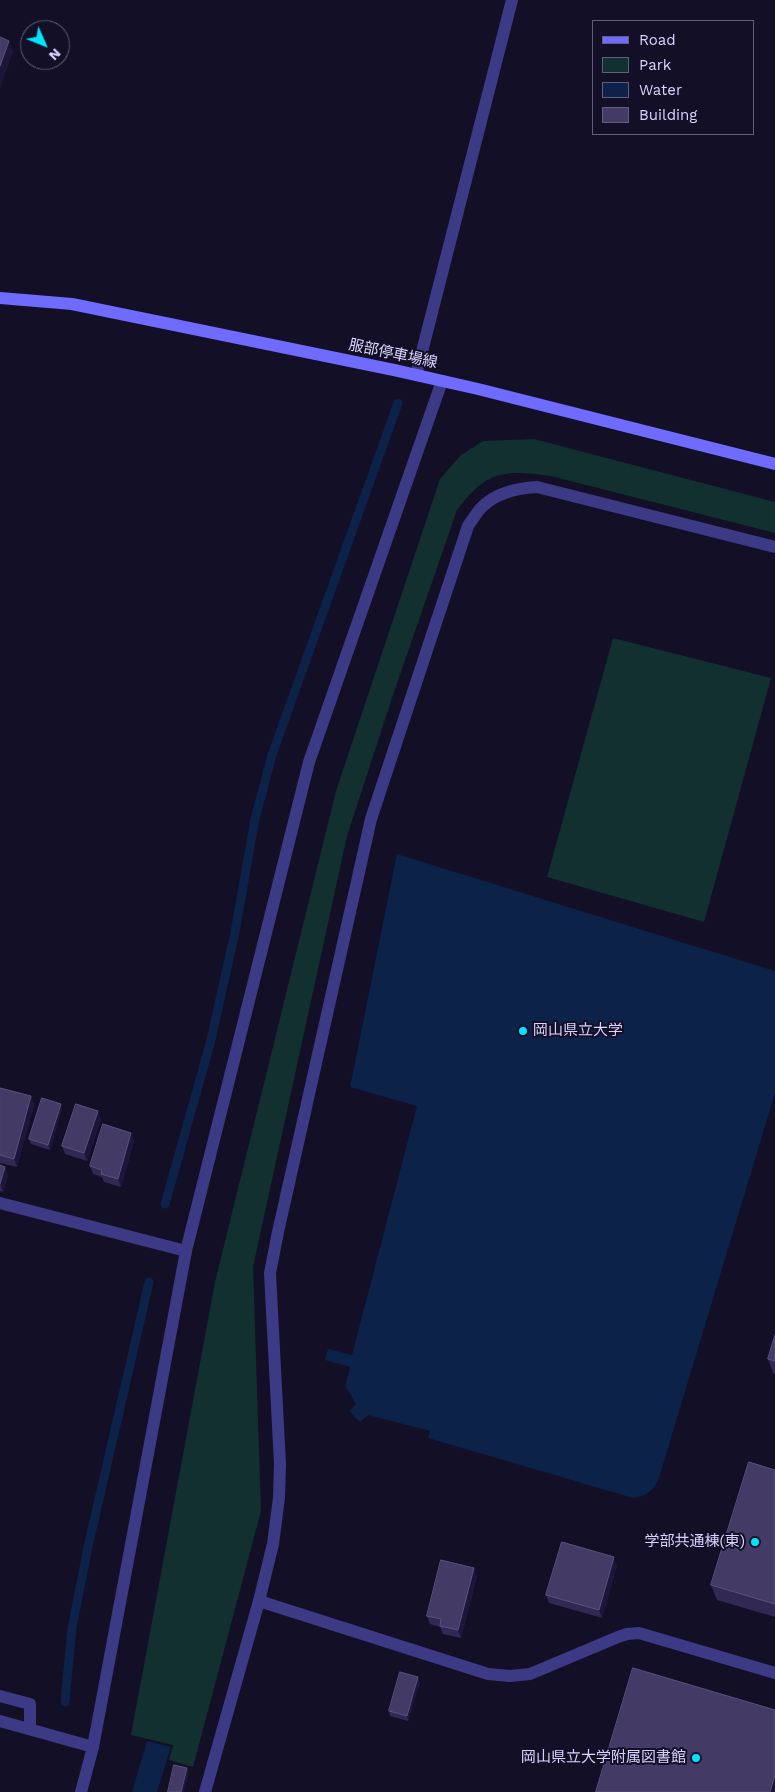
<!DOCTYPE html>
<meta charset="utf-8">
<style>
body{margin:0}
#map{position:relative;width:775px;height:1792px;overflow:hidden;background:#130f26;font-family:"Work Sans",sans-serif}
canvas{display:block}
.legend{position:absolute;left:592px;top:20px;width:162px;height:115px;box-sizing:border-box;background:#130f26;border:1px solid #625e7d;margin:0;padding:6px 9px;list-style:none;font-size:15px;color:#d9d4ff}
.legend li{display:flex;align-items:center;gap:10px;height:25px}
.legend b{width:25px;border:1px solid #625e7d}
.north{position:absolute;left:20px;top:20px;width:50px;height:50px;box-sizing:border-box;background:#130f26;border:1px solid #625e7d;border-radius:50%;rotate:134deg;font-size:14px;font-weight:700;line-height:20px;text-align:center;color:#d9d4ff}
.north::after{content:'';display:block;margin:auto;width:18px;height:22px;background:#00e5ff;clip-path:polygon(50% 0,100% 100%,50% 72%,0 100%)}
</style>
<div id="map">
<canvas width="775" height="1792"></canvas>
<ul class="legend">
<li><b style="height:6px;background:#6f6bff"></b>Road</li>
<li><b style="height:14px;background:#12302f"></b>Park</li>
<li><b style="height:14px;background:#0c2248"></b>Water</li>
<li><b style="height:14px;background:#433a66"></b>Building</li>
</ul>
<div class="north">N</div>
</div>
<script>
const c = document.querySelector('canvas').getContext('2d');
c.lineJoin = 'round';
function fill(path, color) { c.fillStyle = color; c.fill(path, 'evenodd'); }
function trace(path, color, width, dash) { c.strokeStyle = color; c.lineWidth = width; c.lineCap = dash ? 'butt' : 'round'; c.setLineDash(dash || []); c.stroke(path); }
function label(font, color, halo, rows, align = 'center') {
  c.font = font + ' "Work Sans","Noto Sans JP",sans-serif'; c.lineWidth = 4; c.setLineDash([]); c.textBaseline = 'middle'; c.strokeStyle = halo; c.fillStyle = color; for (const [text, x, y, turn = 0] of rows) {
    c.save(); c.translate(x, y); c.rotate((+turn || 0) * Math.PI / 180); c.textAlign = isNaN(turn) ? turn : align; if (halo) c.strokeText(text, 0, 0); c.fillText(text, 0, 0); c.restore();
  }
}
fill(new Path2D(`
 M534,439L775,502V533L551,476C502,470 488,470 457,510L393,695L347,836L253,1267L261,1511L193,1767L169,1760L173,1745L131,1735L215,1282L336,791L440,479L461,455L483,441Z
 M613,638L771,678L704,922L547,877Z`), '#12302f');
fill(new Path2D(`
 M397,854L775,971V1093L658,1481C651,1493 645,1496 633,1498L428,1438L430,1431L368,1415L360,1422L349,1411L356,1404L345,1386L350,1367L325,1360L328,1349L352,1355L417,1106L350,1087Z
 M147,1741L171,1747L157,1792H132Z`), '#0c2248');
trace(new Path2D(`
 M165,1204L210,1044L235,932L255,819L272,755L398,403
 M65,1702L72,1628L88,1547L149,1282`), '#0c2248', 9);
trace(new Path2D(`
 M259,1601L488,1674L510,1676L530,1674L618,1637L627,1634L639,1633L775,1673
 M205,1792L259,1601L273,1544L279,1498L280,1464L270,1273L278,1232L371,819L468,526C472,520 477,512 482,507C497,492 518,488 537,487L775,547`), '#3d3a85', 12);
trace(new Path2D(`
 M416,375L512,0
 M0,1203L186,1251
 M0,1696L30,1704V1729
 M0,1721L93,1747`), '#3d3a85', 12);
trace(new Path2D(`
 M81,1792L93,1747L186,1251L309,762L442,381`), '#3d3a85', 12);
trace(new Path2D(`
 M0,298L72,304L394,370L478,389L775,464`), '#6f6bff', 12);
fill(new Path2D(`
 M0,1088L31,1096L34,1105L17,1167L0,1163Z
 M62,1108L50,1150L31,1144L29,1139Z
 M101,1119L87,1161L65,1154L62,1146Z
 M134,1141L121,1187L104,1182L102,1177L93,1174L90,1166Z
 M0,1165L5,1167L8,1175L3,1192L0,1191Z
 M775,1335V1374L773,1373L768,1359Z
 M775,1470V1617L717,1600L711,1585Z
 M617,1565L602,1618L549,1603L546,1595Z
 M474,1568L477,1576L461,1638L443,1634L440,1627L430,1624L427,1616Z
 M420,1682L408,1721L390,1716L389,1711Z`), '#312854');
fill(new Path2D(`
 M9,41L13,52L0,89V66Z
 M31,1096L34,1105L17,1167L14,1159Z
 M61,1104L62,1108L50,1150L48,1145Z
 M98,1111L101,1119L87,1161L84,1153Z
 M131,1133L134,1141L121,1187L118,1179Z
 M5,1167L8,1175L3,1192L0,1184Z
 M614,1557L617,1565L602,1618L599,1610Z
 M474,1568L477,1576L461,1638L458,1630Z
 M418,1677L420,1682L408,1721L407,1716Z
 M187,1768L189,1772L184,1792H181Z
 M775,1775V1792H770Z`), '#1d163a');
const building = new Path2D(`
 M0,37L9,41L0,66Z
 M0,1088L31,1096L14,1159L0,1155Z
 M42,1098L61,1104L48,1145L29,1139Z
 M76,1104L98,1111L84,1153L62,1146Z
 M103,1124L131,1133L118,1179L101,1174L102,1170L90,1166Z
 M0,1165L5,1167L0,1184Z
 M775,1335V1361L768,1359Z
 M749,1462L775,1470V1604L711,1585Z
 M562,1542L614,1557L599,1610L546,1595Z
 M441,1560L474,1568L458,1630L440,1626L441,1619L427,1616Z
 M633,1668L775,1710V1775L770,1792H596Z
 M400,1672L418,1677L407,1716L389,1711Z
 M174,1765L187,1768L181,1792H168Z`);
fill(building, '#433a66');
trace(building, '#5a527e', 1);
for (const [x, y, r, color] of [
 [523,1031,5,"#00e5ff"],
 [755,1542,5,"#00e5ff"],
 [696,1758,5,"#00e5ff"]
]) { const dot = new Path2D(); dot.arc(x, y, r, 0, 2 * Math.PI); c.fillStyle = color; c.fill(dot); trace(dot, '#130f26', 2); }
label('15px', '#d9d4ff', '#130f26', [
 ["服部停車場線",393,354,12]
]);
label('15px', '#d9d4ff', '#130f26', [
 ["岡山県立大学",533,1031,"left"],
 ["学部共通棟(東)",745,1542],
 ["岡山県立大学附属図書館",686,1758]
], 'right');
</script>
